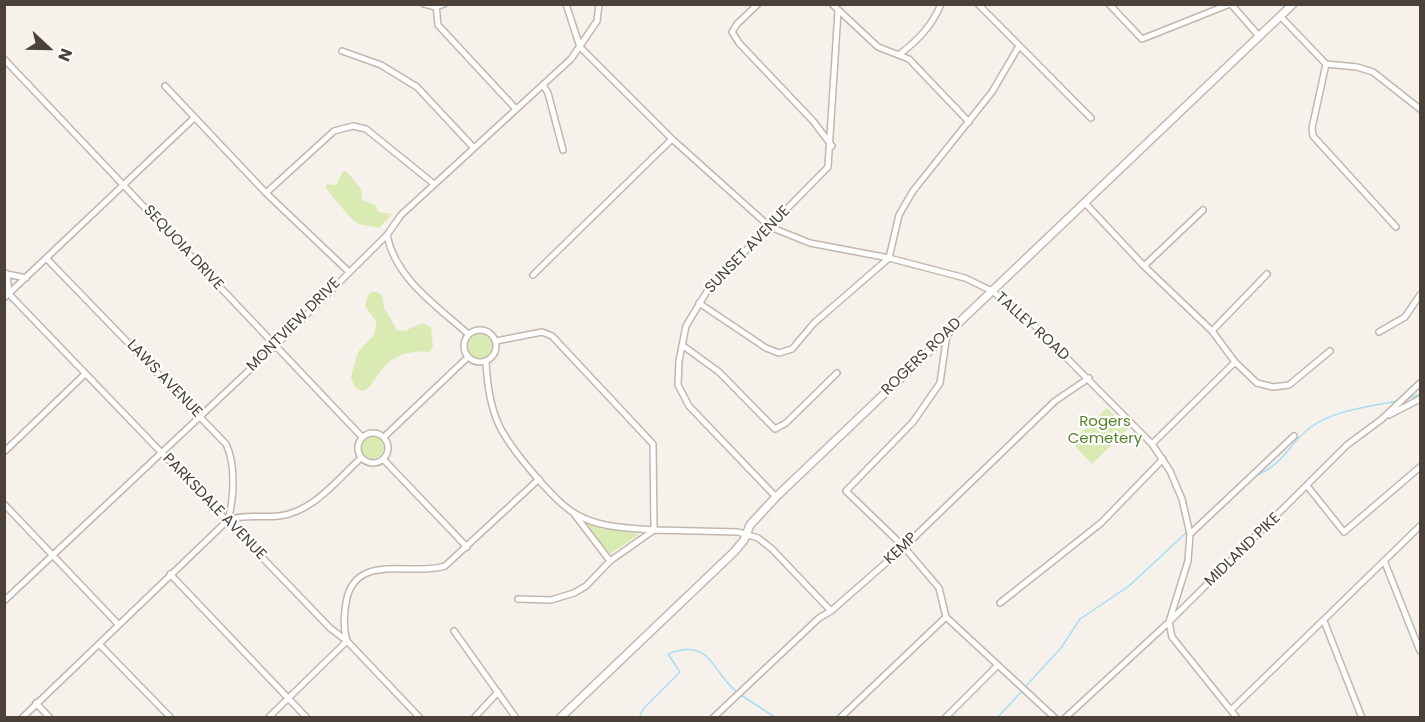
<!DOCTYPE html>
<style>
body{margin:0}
#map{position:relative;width:1425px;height:722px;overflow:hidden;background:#f6f1eb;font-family:Poppins,sans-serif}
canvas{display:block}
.frame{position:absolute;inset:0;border:6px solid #4b4138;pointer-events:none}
.north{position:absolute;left:18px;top:18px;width:60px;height:60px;-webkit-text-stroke:4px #fff;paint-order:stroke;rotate:112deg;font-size:16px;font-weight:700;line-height:24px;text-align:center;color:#4b4138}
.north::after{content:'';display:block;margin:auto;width:21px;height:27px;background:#4b4138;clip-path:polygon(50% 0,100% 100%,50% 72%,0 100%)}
</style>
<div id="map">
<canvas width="1425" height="722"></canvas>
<div class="frame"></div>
<div class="north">N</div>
</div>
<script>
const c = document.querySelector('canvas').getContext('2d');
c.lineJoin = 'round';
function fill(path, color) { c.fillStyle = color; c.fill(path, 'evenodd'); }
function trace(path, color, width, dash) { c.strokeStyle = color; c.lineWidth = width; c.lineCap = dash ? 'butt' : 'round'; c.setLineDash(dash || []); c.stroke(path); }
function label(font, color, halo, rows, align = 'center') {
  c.font = font + ' Poppins,sans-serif'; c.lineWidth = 4.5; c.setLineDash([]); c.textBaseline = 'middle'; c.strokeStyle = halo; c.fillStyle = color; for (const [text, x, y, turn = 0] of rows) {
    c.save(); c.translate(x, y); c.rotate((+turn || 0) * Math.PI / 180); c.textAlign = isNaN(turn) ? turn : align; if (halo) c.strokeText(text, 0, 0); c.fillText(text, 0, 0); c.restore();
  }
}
fill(new Path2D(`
 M343,171L347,172L361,189L362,200L375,205L378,212L392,214L379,228C372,226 366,226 359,224C353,222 331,195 326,188L327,184L336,185Z
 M373,291L382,295L384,308L397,330L404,331L423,323L431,327L433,346L430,352C410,350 390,355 378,375C373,382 371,388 362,391L355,387L351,377L358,352L374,335L376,326V321L365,306L368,295Z
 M468 346a12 12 0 1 1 24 0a12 12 0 1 1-24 0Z
 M1107,408L1128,429L1092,464L1071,442Z
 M360 447a12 12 0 1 1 24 0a12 12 0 1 1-24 0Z
 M587,523L600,528L638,533V535L610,554L585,525Z`), '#d9ebb3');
trace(new Path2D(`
 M1407,399L1420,394
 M1255,476C1288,462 1287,444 1311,427C1335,410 1368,407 1397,401
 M1025,687L1061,648L1080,619L1129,586L1187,532
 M741,695L776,718
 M639,718L643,709L680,672L668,654C712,637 711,672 737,692
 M997,718L1022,691`), '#a6def3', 1.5);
const minor = new Path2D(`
 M424,4L436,7L444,4
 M436,4L438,25L516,109
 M566,4L580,47L672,139L770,227L810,243L889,258L965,278L992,291L1028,319L1152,444L1170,471L1182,499L1190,534L1188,561L1169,622L1172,637L1237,718
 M758,4L737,24L732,32L739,43L813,121L832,146
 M832,4L878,47L909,59L969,122
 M978,4L1091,118
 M1109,4L1142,39L1230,4
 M1231,4L1258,35
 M1281,17L1326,64L1357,67L1373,72L1420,109
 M342,51L381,65L417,87L473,147
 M900,54C918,40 932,26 941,4
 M4,59L362,437
 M1326,64L1312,128L1313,136L1396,227
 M543,85L548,93L563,150
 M165,86L266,193L348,271
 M266,193L334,131L353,126L366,129L434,184
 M1085,203L1144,266L1212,331L1235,362L1257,383L1273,387L1289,385L1330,351
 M387,235C395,278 437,306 468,334
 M47,259L226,444C236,465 234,498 228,520
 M1144,266L1203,210
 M4,272L7,274L9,294
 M7,274L26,278
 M533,275L672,139
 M9,294L330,628L347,641L420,718
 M4,298L194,118
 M699,303L766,348L779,353L792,349L814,323L889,258L899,215L913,191L992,92L1019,46
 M464 346a16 16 0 1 1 32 0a16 16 0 1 1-32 0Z
 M1212,331L1267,274
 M1379,332L1405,317L1420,295
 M947,334L940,383L913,422L846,491L904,547L939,588L946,617L1055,718
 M682,345L719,372L775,429L786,423L837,373
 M486,362C487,382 490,406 499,425C509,447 553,500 574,513C598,528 627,528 654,530L653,444L552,336L542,332L496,341
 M1389,415L1420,399
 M358 448a15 15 0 1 1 30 0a15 15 0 1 1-30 0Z
 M384,437L468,357
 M1152,444L1235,362
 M4,452L85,374
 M383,459L467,547
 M1308,487L1344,532L1420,467
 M776,497L689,406L678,385L679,361L686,326L709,288L828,167L838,11
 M4,504L118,624
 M575,515L610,561
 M1190,534L1294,436
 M1385,563L1420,651
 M170,574L307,718
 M518,599L551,600L574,593L586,586L610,561L654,530L738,532L758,538L772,549L831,611
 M4,601L276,345L387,235L401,215L571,59L597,21L599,4
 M1000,603L1101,523L1163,459
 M1324,621L1362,718
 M454,631L516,718
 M99,644L171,718
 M36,703L50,718
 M1231,710L1420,526
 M22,718L228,520C244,514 262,518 279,516C313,512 337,480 361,458
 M268,718L347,641C343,628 344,617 346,603C354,551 411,577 445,566L539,479
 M474,718L498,692
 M713,718L819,618L831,611L904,547L1055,401L1089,378
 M840,718L946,617
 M945,718L997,666
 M1065,718L1169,622L1347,445L1382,419L1420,383`);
const tertiary = new Path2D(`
 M560,718L734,552L744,540L750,525L776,497L1293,4`);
trace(minor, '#c2b7ad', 8);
trace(tertiary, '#c2b7ad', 10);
trace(minor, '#fff', 5);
trace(tertiary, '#fff', 7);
label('15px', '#4b4138', '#fff', [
 ["SEQUOIA DRIVE",183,248,47],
 ["SUNSET AVENUE",748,250,-46],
 ["MONTVIEW DRIVE",294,325,-45],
 ["TALLEY ROAD",1032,327,42],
 ["ROGERS ROAD",922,357,-44],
 ["LAWS AVENUE",164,379,46],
 ["PARKSDALE AVENUE",214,507,46],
 ["KEMP",901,549,-43],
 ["MIDLAND PIKE",1243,550,-44]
]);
label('15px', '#557f28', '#fff', [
 ["Rogers",1105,422],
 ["Cemetery",1105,439]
]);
</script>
